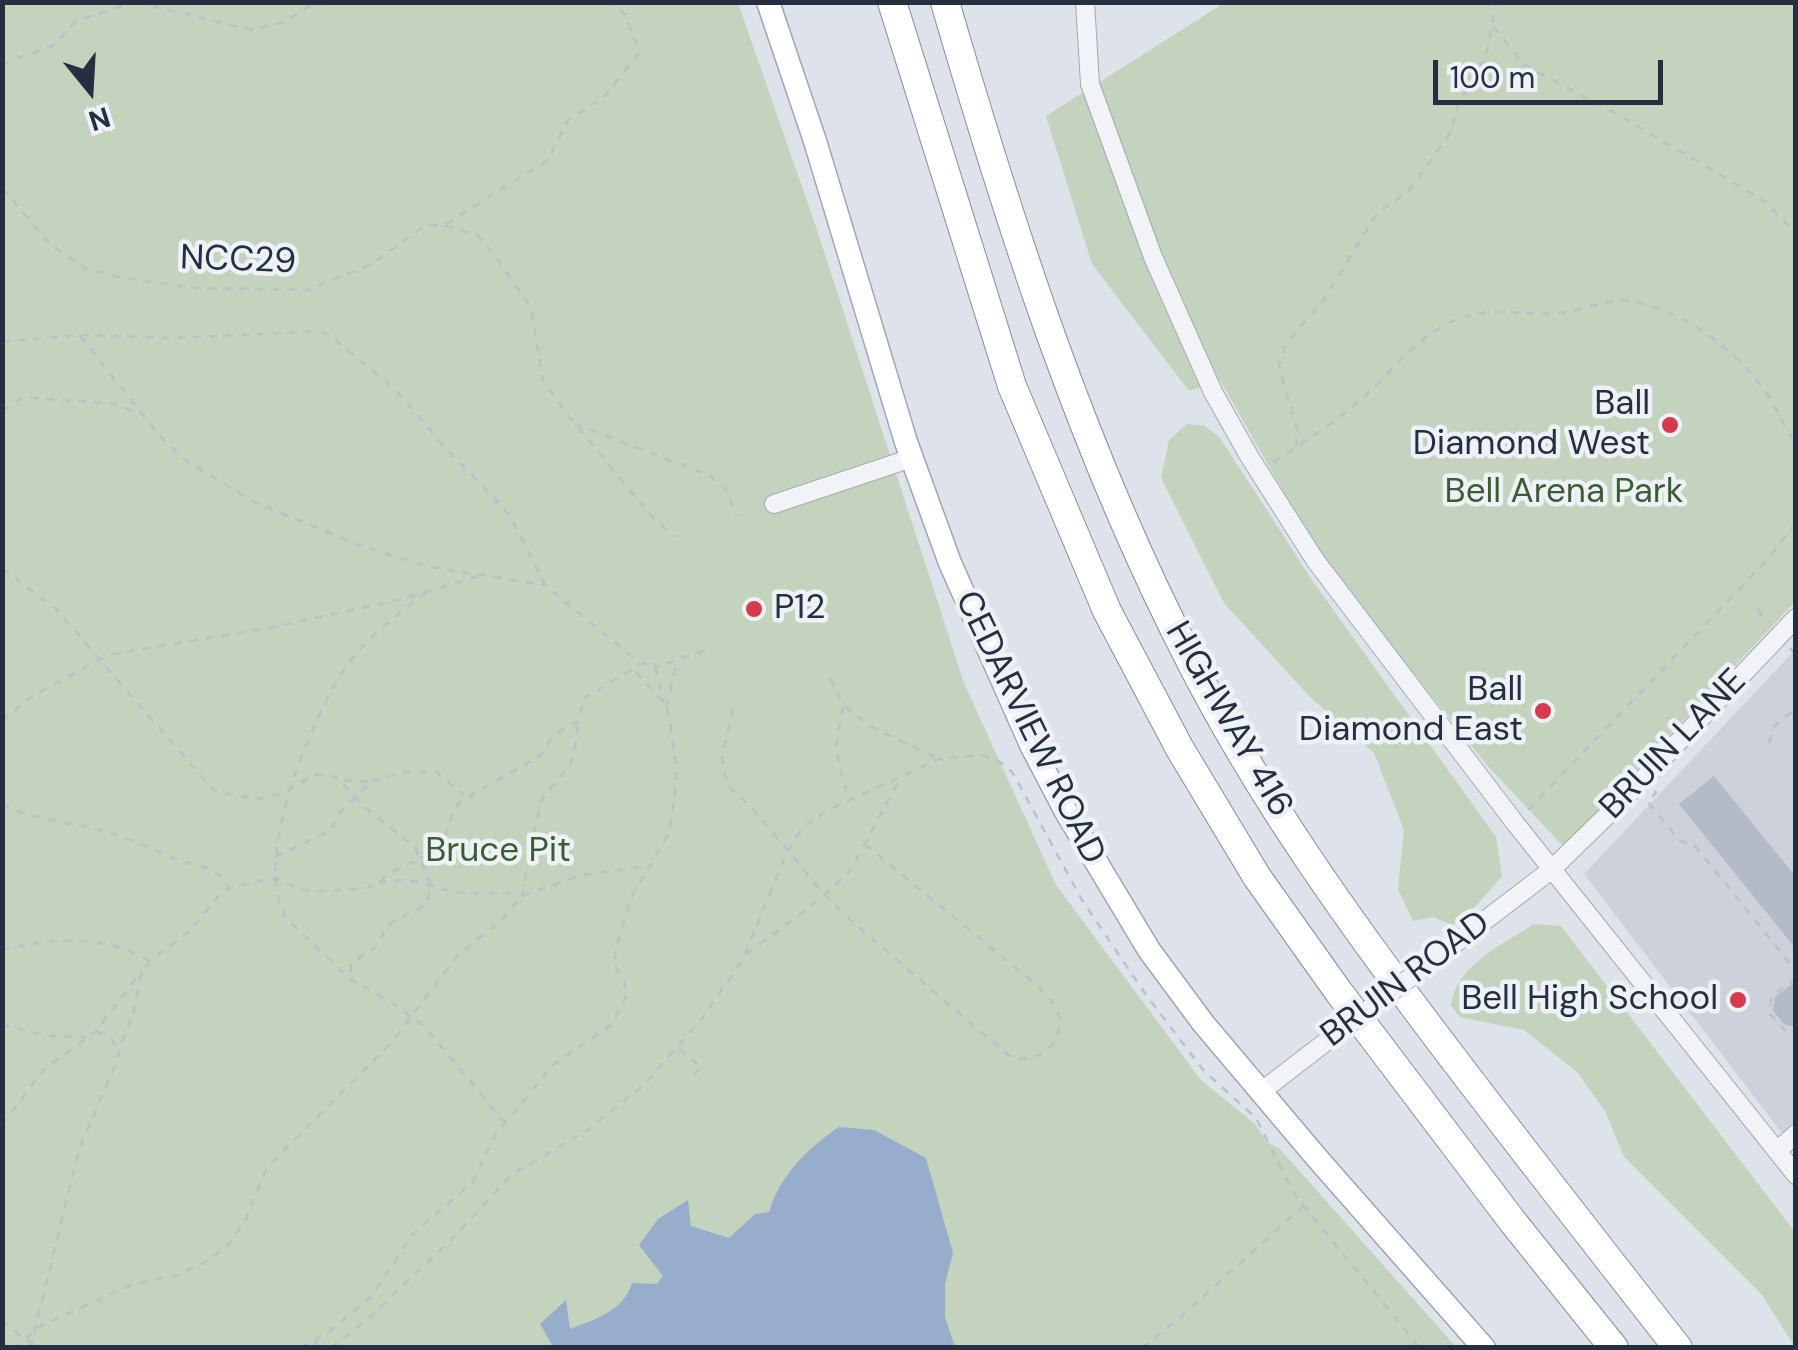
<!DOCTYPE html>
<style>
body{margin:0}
#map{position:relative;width:1798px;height:1350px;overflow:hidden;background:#dee2e9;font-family:"DM Sans",sans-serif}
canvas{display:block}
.frame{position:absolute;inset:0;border:5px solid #262f41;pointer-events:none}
.north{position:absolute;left:40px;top:40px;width:100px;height:100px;-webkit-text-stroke:8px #eef1f6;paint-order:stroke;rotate:162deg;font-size:28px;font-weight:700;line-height:40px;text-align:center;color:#262f41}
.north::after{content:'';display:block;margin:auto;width:35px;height:45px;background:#262f41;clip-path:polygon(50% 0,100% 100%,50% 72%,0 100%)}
.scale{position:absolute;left:1433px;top:60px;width:230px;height:45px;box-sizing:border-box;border:5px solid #262f41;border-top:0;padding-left:12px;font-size:30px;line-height:35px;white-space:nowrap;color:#262f41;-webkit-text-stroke:8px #eef1f6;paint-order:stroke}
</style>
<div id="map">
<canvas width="1798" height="1350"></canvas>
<div class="frame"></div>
<div class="north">N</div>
<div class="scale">100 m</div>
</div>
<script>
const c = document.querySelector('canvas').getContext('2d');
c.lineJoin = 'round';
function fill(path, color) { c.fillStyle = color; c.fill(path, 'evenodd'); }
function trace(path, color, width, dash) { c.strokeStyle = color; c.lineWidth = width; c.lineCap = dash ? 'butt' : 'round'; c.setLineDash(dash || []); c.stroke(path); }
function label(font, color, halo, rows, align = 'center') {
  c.font = font + ' "DM Sans",sans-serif'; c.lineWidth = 9; c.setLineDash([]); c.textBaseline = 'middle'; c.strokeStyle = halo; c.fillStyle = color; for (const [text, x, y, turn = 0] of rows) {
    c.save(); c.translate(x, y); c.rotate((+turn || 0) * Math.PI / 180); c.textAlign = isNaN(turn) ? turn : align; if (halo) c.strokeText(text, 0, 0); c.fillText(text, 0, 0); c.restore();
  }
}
fill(new Path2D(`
 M1795,650V1150L1584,874Z`), '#ccd1db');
fill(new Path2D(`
 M2,3H738L815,224L964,683L1056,885L1201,1080L1255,1124L1267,1142L1279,1148L1456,1347H3Z
 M1224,3H1795V602L1564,847L1486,764L1341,583L1301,523L1220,380L1189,391L1092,264L1046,116Z
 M1187,424L1205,426L1220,438L1314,583L1496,837L1502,876L1470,913L1452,925L1433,917L1413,921L1398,889L1404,830L1374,753L1310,697L1224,603L1161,478L1169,440Z
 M1534,924L1561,926L1795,1232V1347L1762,1295L1624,1157L1605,1111L1577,1072L1524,1030L1460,1017L1451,1005C1456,965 1504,944 1534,924Z`), '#c3d3be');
fill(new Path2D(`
 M839,1127L874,1130L926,1158L953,1253L945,1284V1317L955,1347H553L540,1324L566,1300L570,1329C594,1320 625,1310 632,1283L657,1284L663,1276L639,1245L658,1219L688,1200L691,1226L729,1238L755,1214L769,1212C780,1175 808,1148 839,1127Z`), '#96aecc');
fill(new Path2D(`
 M1714,776L1796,877V949L1679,804Z
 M1796,981V1027L1785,1025L1773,1011L1775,997Z`), '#b5bbc6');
const minor = new Path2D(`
 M1085,2L1090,84L1153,257L1213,392L1249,456L1315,560L1515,823L1796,1175
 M774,504L912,458
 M1445,951L1551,870L1626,797L1796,618
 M1262,1091L1310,1054
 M1777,1151L1796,1134`);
const major = new Path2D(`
 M768,2L815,141L906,442L950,563L1032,747L1065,810L1149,950L1203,1023L1317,1158L1484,1348`);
const highway = new Path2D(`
 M892,2L1012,386L1107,611L1180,749L1257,877L1338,991L1513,1222L1614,1348
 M945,2C1011,229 1083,454 1192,664C1261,798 1349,921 1440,1041C1518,1144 1598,1246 1678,1348`);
trace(minor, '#a3a9b3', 20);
trace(major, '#9ca6b5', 25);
trace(highway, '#848ea0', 30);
trace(new Path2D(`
 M136,2L251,30L284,22L308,7L331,2
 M1494,27L1523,64L1624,118L1766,202L1796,233
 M2,64L54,45L76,21L134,2
 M2,188L50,244L85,268L122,278L196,288L307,290L370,265L426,225H444L478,236L495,255L531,308L543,380L565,412L654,519L675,537
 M446,224L548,160L568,120L604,97L639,53L626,15L609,2
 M80,336L161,437L185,460L254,502L359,545L425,566L545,585
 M2,342L79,335L178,338L317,331L328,334L395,389L447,450L499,503L510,516L546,586L641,664L654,663L655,667L713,648
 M2,411L22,398H34L111,403L142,414
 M575,424L709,475L726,490L737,516
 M1296,446L1297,429L1279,366L1286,344L1322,302L1378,212L1408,192L1451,132L1457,106L1486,57L1496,2
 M1273,462C1305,442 1338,420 1366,395C1396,367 1420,333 1460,318C1496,305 1530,318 1566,312C1587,309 1613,297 1634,302C1686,312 1734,349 1765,391C1777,407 1783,428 1796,443
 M2,568L56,609L214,791L257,799L284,793L313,775H330L339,779L362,805L415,847L431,886L427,904L389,924L376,947L351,963L350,979
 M426,592C400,613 372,633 351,660C315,707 246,869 289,921L350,979L391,1002L425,1027L504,1122
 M1757,609L1769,622
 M1790,648L1796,655
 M655,667L664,702
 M830,678L843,705L870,726L937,758
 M666,707L677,662
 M843,707L836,748L847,797
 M733,709L722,758L727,785L754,810L825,895L847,917L1008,1055C1035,1068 1067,1043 1058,1013C1055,1003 1045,995 1039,987L866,845
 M2,721L29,698L108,655L273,627L403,599L477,577
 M1769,743L1775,725L1796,709
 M372,781L406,772H436L464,795
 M1654,791L1656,793L1648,802L1679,840L1696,847L1796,971
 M2,805C33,819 67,822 100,830C128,837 152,850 179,860C201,868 219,865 229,889
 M1528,810L1768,559L1796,522
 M275,857L331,830L340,812L371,782L341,780
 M379,883C417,874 430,890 466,893C485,895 503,890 522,896L540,804C547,788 561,780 569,765C576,754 576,738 577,725
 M2,950C49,938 105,934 148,960
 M747,954L825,895L850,871L902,775
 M1796,978L1772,996L1769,1013L1785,1030L1796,1031
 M2,1025L48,1036L85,1037
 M97,1032L111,1037L118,1051
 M679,1049L701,1067L694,1075
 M2,1125L43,1070L95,1032L142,971
 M2,1320L25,1340L42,1348
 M37,1328L133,1284L178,1275L209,1260L228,1245L245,1221L267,1167L391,1043L458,955L499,922L522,896L582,875L647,866
 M13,1348L24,1342L31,1333
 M30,1348L80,1147L117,1061L120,1045L133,1015L140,979L149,961L189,932L221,893L233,887L275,878L304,890L317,891L364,889L376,885L388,874L425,856L438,845L446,834L454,809L460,802L541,755L553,735L580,720L583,699L641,664
 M301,1348L331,1330L372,1296L412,1235L473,1182L495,1135L554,1064L611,1025L622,1005L626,997L624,981L615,966V952L631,898L669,833L677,777L669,714L664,703L634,670
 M314,1348L317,1339
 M331,1348L370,1317L455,1236L511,1175L589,1129L645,1084L702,1018L742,961L787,852L803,827L828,810L939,759L982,755L1006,765L1014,775L1082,900L1144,992L1204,1071L1256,1118L1294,1194L1420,1348
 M1142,1348L1176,1321L1302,1207`), '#bcc0c8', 2.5, [8, 8]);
trace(minor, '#f1f3f7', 18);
trace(major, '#fff', 22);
trace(highway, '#fff', 28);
const minorBridge = new Path2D(`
 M1310,1054L1445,951`);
trace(minorBridge, '#a3a9b3', 20, []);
trace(minorBridge, '#f1f3f7', 18);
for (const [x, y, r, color] of [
 [1670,425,10,"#d8394c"],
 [754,609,10,"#d8394c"],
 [1543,711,10,"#d8394c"],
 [1738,1000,10,"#d8394c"]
]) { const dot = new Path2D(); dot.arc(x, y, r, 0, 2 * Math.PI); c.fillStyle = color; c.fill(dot); trace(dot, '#eef1f6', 4); }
label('35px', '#262f41', '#eef1f6', [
 ["NCC29",238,261,2],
 ["HIGHWAY 416",1228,720,60],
 ["CEDARVIEW ROAD",1029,728,64],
 ["BRUIN LANE",1674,745,-46],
 ["BRUIN ROAD",1406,980,-37]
]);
label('35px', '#262f41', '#eef1f6', [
 ["Ball",1650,405],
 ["Diamond West",1650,445],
 ["P12",774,609,"left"],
 ["Ball",1523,691],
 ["Diamond East",1523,731],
 ["Bell High School",1718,1000]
], 'right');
label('35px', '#395e32', '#eef1f6', [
 ["Bell Arena Park",1564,493],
 ["Bruce Pit",498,852]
]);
</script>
